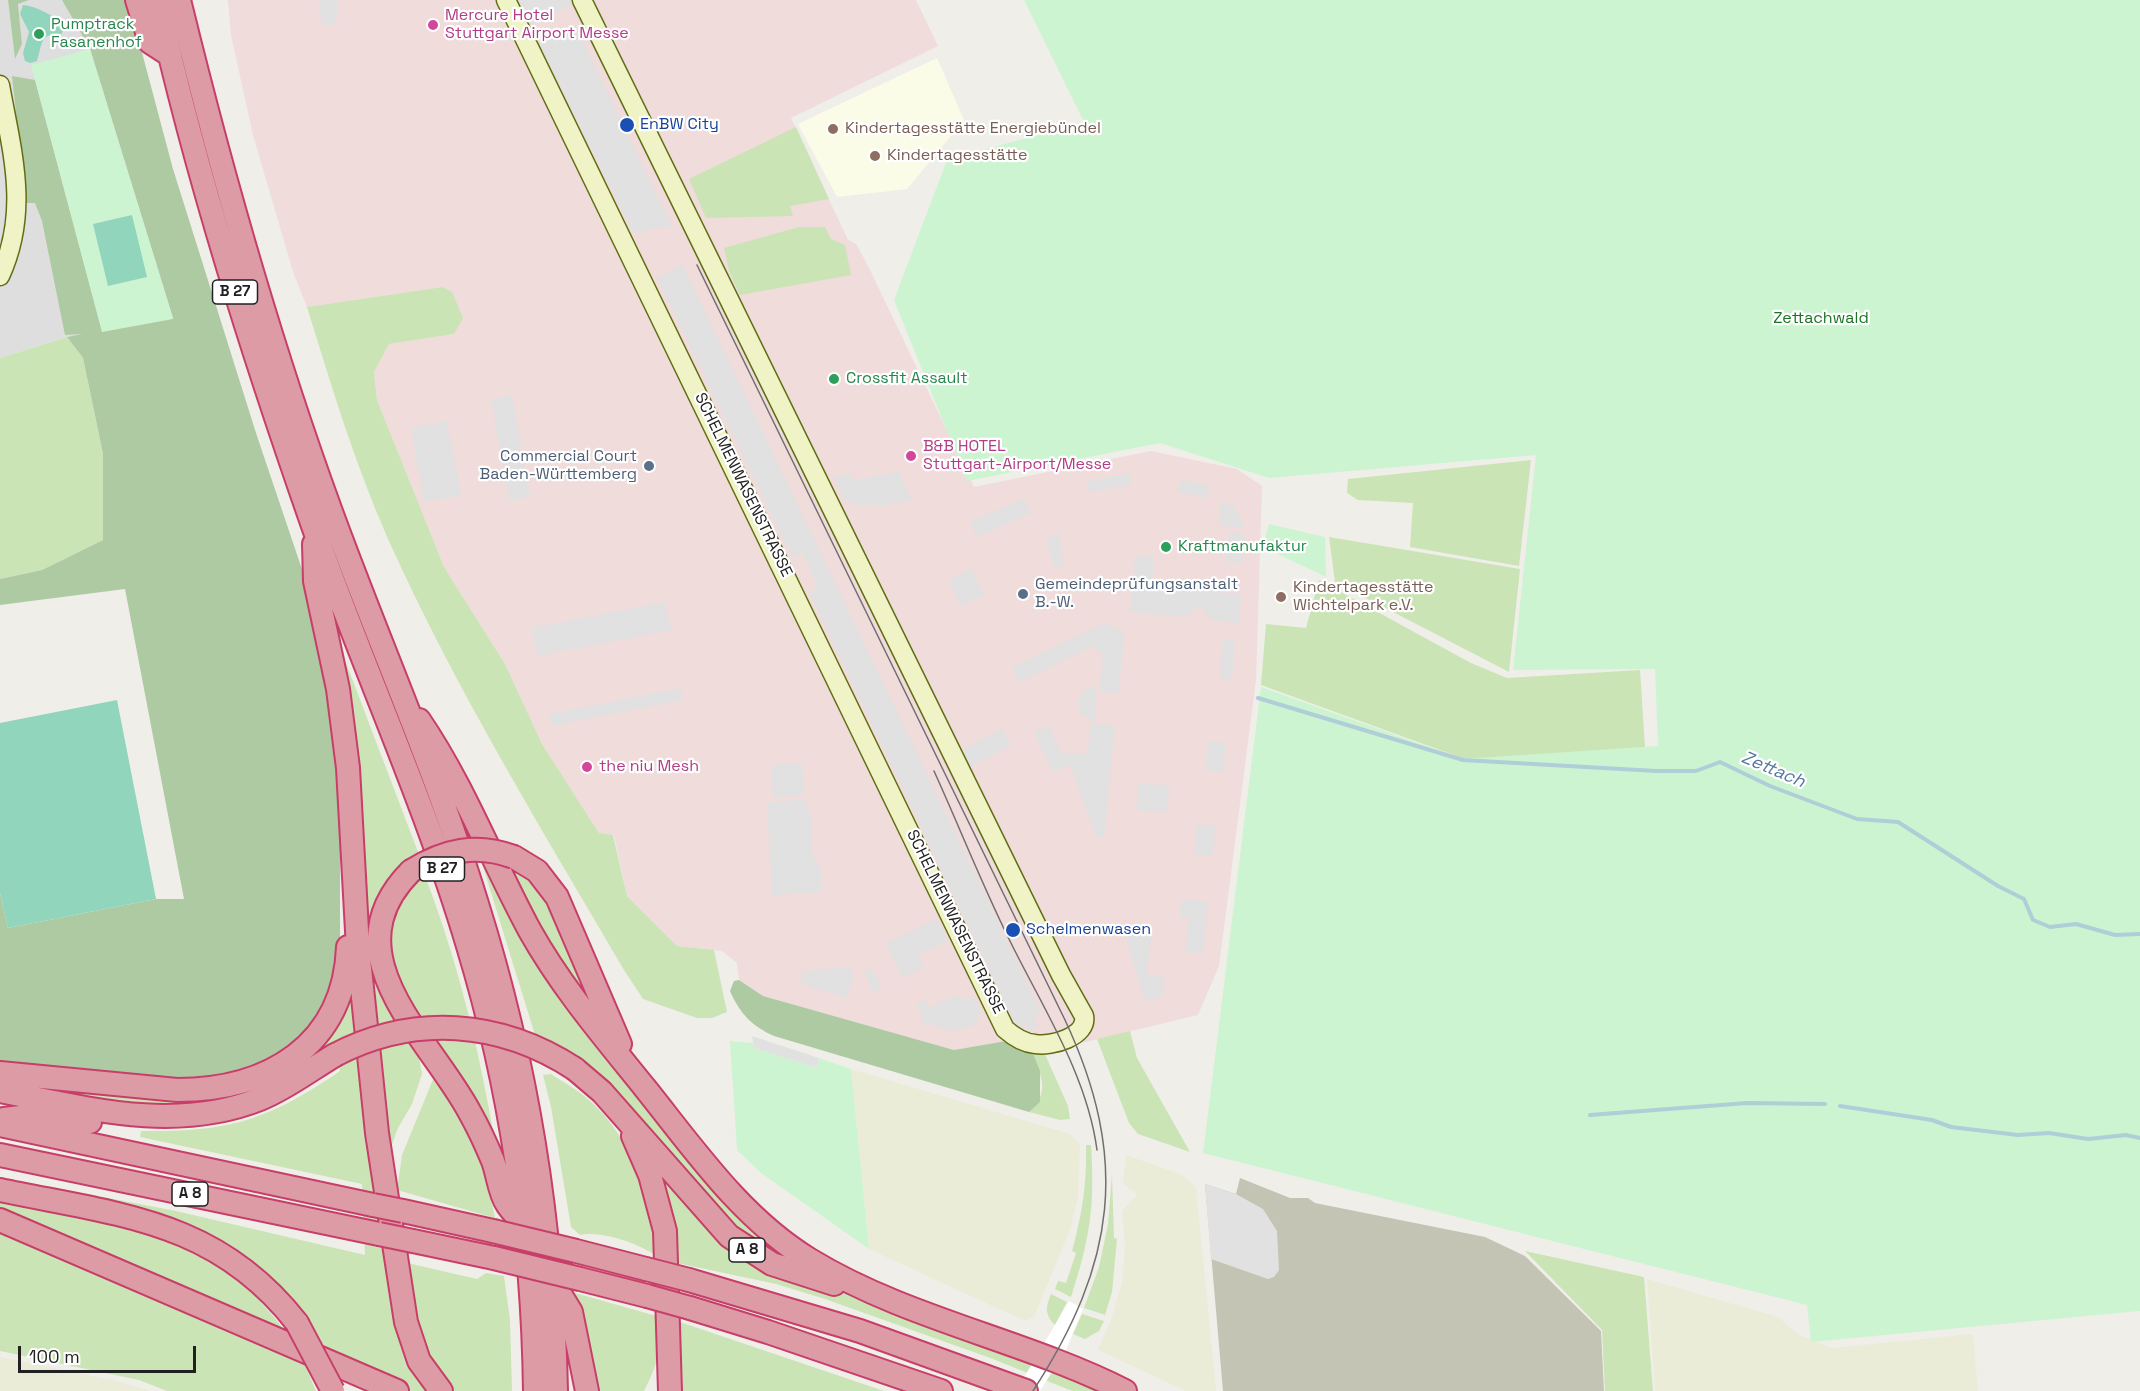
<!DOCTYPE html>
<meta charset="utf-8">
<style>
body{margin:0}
#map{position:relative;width:2140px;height:1391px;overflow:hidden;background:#f0eee9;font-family:"Space Grotesk",sans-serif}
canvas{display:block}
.scale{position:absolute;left:18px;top:1346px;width:178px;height:27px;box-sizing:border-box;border:3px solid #212121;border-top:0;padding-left:8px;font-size:18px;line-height:21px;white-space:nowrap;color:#212121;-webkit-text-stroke:4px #fff;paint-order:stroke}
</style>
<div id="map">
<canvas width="2140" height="1391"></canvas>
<div class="scale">100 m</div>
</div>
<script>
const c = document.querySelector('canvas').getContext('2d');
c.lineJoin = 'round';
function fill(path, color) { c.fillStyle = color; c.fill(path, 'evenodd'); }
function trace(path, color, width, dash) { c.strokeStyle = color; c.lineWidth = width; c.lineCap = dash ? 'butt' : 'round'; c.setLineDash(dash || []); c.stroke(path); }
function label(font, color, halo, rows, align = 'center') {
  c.font = font + ' "Space Grotesk",sans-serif'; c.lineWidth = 4.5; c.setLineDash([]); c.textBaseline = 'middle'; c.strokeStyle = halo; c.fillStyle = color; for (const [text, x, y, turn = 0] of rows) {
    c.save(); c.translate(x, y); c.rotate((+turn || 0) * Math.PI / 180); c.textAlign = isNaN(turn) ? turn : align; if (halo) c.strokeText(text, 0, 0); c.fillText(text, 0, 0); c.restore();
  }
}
fill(new Path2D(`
 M0,0H8L15,58L22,44L18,4L29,0H62L90,49L173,319L67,337L0,358Z`), '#dfdede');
fill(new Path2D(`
 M228,0H916L938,46L791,118L848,240L856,244L868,266L974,487L1151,451L1237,469L1262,486L1256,680L1219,966L1198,1015L1040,1053L1006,1041L954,1050L763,996L739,980L737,963L722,951L677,946L627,896L614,835L599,833L542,744L505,664L444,567L377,400L374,372L389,344L454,334L442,287L307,307L293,272L253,135L231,35Z`), '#efdcdb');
fill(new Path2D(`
 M937,58L964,120L907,189L837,197L798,124Z`), '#fbfce7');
fill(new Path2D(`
 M1240,1178L1290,1198H1308L1315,1203L1485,1237L1525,1256L1601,1331L1604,1391H1223L1205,1184L1236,1194Z`), '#c4c4b5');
fill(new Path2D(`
 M851,1069L1070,1134L1080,1144L1078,1198L1069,1232L1034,1317L1025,1321L869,1249Z
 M1126,1155L1180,1174L1196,1187L1216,1391H1186L1098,1350L1112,1317L1122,1282L1125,1244L1122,1211L1137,1195L1123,1183Z
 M1647,1279L1778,1317L1799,1335L1832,1348L1973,1334L1978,1391H1655Z
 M0,1357L117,1381L151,1391H0Z`), '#eaecd7');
fill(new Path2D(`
 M796,127L829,199L790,206L793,216L706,218L689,179Z
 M799,227H825L831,239L845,245L851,275L740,295L729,271L724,248Z
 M442,287L452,292L463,318L454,334L389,344L374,372L377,400L444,567L505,664L542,744L599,833L613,835L627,896L677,946L714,950L727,1012L712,1018H697L643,999L624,970C541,828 455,688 388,539C355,464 331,385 307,307Z
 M67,337L83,358L103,454V540L42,570L0,579V358Z
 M1531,460L1519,566L1410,547L1413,503L1358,500L1347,493L1348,479Z
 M1329,537L1520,569L1509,672L1335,582Z
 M1319,580L1471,663L1507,678L1640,670L1646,763L1462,758L1261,685L1266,624L1306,628Z
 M337,639L418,852L397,869L376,914L417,1046L422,1074L412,1104L398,1128L390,1150H386Z
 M472,831L556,984L811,1269L749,1245L572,1057L551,1041L535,1035Z
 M512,864L549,894L602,1022L570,982L505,867Z
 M423,871C458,960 480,1053 496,1148L401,994L386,944L404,890Z
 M350,982L378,1182L433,1391H412L328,1354L291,1300L263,1272L0,1182V1177L176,1211L365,1255L362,1184L140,1137L141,1131C229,1132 267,1121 340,1071L332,1047L270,1087L211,1106H133L28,1085L271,1078Z
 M1130,1031L1137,1058L1190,1152L1138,1134L1129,1123L1097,1039Z
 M1025,1047L1044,1052L1068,1106L1070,1119L1060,1120L1029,1112C1053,1090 1040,1070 1025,1047Z
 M551,1074C563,1082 578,1090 589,1100C633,1139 653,1200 658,1257C641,1244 600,1230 580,1235L571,1227L551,1107L543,1075Z
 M434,1077L452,1090L487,1177L495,1218L397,1190L402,1155Z
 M1086,1145H1091C1095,1207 1090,1238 1071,1297L1055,1289L1058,1281L1066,1283L1076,1253L1072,1251C1082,1215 1087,1183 1086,1145Z
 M660,1170L703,1217L841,1292L936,1325L1104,1391H1072L993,1359L825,1299L776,1284L677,1263L676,1229Z
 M1112,1174L1114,1238L1117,1239L1112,1292L1105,1315L1084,1308L1099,1267L1108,1224Z
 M0,1202C72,1217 174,1228 231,1274C254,1292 273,1316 291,1338L0,1214Z
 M0,1231L305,1365L316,1391H167L139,1380L0,1351Z
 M1525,1251L1644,1277L1653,1391H1605L1602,1330Z
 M403,1262L477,1279L486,1273L504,1276L510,1320L512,1391H450L422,1354Z
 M575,1293L660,1317C661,1349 659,1362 644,1391H594L581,1334Z
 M1051,1294L1067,1302L1055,1325C1044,1314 1046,1307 1051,1294Z
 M1082,1314L1104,1321L1099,1331L1085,1339L1073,1334Z
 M680,1322L884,1391H683Z`), '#cbe4b6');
fill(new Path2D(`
 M8,0H29L18,4L22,44L15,59Z
 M62,0H128L173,169L256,433L312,599L327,668L340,820V947L325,1003L298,1041L263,1066L209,1079L140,1076L0,1061V893L8,928L156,899H184L125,589L0,605V579L42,570L103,540V454L83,358L67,337L82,334L65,335L42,221L35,203H26L12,76L35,80L102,331L173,318L90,49Z
 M739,980L763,996L954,1050L1006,1041L1025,1047L1034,1056L1040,1071V1102L1029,1112L774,1036C752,1026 740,1014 730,991L734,981Z`), '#aecaa3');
fill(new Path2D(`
 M1024,0H2140V1311L1811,1342L1807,1305L1203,1153L1261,687L1463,759L1658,746L1655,669L1513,670L1536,455L1269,478L1160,443L967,481L894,300L947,160L1084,122Z
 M90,49L173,319L102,332L31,65Z
 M1269,524L1325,537L1326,577L1263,547Z
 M730,1041L753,1043L754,1048L817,1068L819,1058L851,1069L869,1249L761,1173L737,1150Z`), '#cdf4d1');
fill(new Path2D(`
 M23,5C36,6 55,16 65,26L61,35C40,32 42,45 37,61L30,63L25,61L23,53L29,32L20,14Z
 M132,215L147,277L108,286L93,224Z
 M117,700L156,899L8,928L0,893V723Z`), '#91d5bd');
fill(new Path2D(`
 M318,0H338L336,24L322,25Z
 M512,0H576L577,2L525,27Z
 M575,25L672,226L633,233L539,43Z
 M682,264L1041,1012L1034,1016L1038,1027L1029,1032L1026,1024L1017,1028L809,592L818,588L803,553L792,557L790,552L657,278Z
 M512,395L530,497L509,500L491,399Z
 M447,421L461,496L424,501L411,428Z
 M899,472L912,500L885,505H856L844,499L833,476L850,474L853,480Z
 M1129,473L1131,485L1089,492L1087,481Z
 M1180,480L1210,485L1207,498L1178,492Z
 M1024,498L1031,513L977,537L970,522Z
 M1220,501L1234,506L1245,528L1219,525Z
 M1059,532L1064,565L1055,568L1046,539Z
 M1229,532L1245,534L1242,563L1226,561Z
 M1135,556L1154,557L1152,587L1241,594L1239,623L1213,621L1200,606L1185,617L1130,612Z
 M972,569L984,595L960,606L949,580Z
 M665,602L671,630L538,656L532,628Z
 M1104,623L1124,633L1119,693L1099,692L1103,655L1093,646L1019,682L1012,667Z
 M1223,639L1235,640L1232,679L1219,678Z
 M1096,685V723L1080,713L1078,701L1084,690Z
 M681,688L683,700L551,726L549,714Z
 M1091,724L1115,725L1104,838H1097L1070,765L1053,772L1034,732L1049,726L1061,753L1087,754Z
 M1002,729L1011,746L970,767L962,750Z
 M1208,741L1226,743L1223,772L1205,770Z
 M802,763L804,795L773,798L771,765Z
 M1139,783L1169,786L1166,813L1136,810Z
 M803,799L811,817L812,852L821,870V892L772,895L767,803Z
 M1197,824L1215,826L1213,856L1194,854Z
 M1181,899L1208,902L1203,954L1185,952L1189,918L1180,917Z
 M937,919L948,941L918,955L923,968L902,978L886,943Z
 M1123,928L1152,931L1147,974L1165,978L1163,996L1145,1001Z
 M852,967L853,979L846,998L800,983L804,971Z
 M872,969L882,988L873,992L864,972Z
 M956,995L965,1000L974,996L980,1009L977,1025L952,1031L921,1022V1013L916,1004L925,1000L929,1008Z
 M752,1036L819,1058L817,1068L754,1048Z
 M1205,1184L1236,1194L1263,1209L1277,1231L1279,1270L1274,1277L1268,1279L1211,1259Z`), '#e1e1e1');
fill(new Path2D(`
 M1069,1301L1083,1309L1066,1350L1040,1391H1016Z`), '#fff');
trace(new Path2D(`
 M1258,698L1463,760L1656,771H1696L1720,762L1770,786L1857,819L1898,822L1998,886L2024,899L2033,920L2050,927L2076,924L2115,935L2140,934
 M1840,1106L1932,1120L1951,1127L2018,1135L2049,1133L2088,1139L2126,1135L2140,1138
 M1590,1115L1747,1103L1825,1104`), '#afced8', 4);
const secondary = new Path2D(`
 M506,0L1005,1029C1014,1037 1023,1043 1035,1044C1052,1047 1088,1036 1084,1016L1061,975L582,0
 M0,85C12,152 30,211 0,276`);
const highway = new Path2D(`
 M137,0L150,42L170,55
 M157,0C197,178 252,351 312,523C362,665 425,802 468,946C512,1091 533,1241 535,1391
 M179,0C221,172 269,342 330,509C378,641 436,770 477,904C527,1063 553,1225 556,1391
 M314,544L315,581L338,689L348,768L358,949L377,1133L406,1322L419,1361L441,1391
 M419,720C464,786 492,861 530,931C562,988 604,1037 645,1088C694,1149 741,1218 810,1260C907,1319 1024,1340 1125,1391
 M514,857L537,871L557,897L620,1044
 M411,871C328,954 429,1037 469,1111C478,1127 486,1144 493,1161C498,1174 499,1192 507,1204C512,1212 519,1218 525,1225
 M575,1069L602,1092L729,1236L772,1264L834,1284
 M0,1073L177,1090C268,1090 344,1046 348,947
 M0,1091C86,1108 175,1133 260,1099C287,1088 310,1070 335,1055
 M4,1119L30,1116L90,1122
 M0,1125L373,1205
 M633,1136L650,1175L665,1231L670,1391
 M0,1155L379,1234
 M0,1190C119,1215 217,1220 297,1323
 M403,1211L493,1231
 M0,1220L397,1391
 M413,1241L494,1258
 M576,1251L646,1269
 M580,1279L647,1296
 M689,1280L860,1331L1026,1391
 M554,1284L571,1312L587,1391
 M690,1308L768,1332L941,1391`);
trace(secondary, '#616d13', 21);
trace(highway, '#c73e69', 26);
trace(secondary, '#eff3c5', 18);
trace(highway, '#dd9ba6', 22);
trace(new Path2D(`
 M697,265L1065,1020C1130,1159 1116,1263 1033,1391
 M934,771C959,826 981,882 1008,937C1041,1005 1087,1074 1097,1150`), '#6f6f6f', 1.5);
const highwayBridge = new Path2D(`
 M411,871C445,850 476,843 514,857
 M335,1055C414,1014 500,1020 575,1069
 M373,1205L403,1211
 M493,1231L576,1251
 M379,1234L413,1241
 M494,1258L580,1279
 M646,1269L689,1280
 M647,1296L690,1308
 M297,1323L333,1391`);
trace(highwayBridge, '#c73e69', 26, []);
trace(highwayBridge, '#dd9ba6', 22);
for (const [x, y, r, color] of [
 [433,25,6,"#d1479c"],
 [39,34,6,"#2e9e5b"],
 [627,125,8,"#1a4fb4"],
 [833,129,6,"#8d6e63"],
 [875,156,6,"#8d6e63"],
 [834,379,6,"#2e9e5b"],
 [911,456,6,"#d1479c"],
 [649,466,6,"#5c6f8a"],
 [1166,547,6,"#2e9e5b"],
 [1023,594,6,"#5c6f8a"],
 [1281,597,6,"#8d6e63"],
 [587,767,6,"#d1479c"],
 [1013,930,8,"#1a4fb4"]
]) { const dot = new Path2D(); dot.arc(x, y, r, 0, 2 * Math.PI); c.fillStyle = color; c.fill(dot); trace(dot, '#fff', 2); }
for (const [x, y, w] of [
 [235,292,45],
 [442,869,45],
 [190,1194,36],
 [747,1250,36]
]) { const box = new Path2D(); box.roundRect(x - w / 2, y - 12, w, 24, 4.5); c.fillStyle = '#fff'; c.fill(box); trace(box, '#212121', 1.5); }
label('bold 15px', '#212121', null, [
 ["B 27",235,292],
 ["B 27",442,869],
 ["A 8",190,1194],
 ["A 8",747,1250]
]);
label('16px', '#b23c85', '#fff', [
 ["Mercure Hotel",445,16],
 ["Stuttgart Airport Messe",445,34],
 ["B&B HOTEL",923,447],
 ["Stuttgart-Airport/Messe",923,465],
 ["the niu Mesh",599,767]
], 'left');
label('16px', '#27864d', '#fff', [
 ["Pumptrack",51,25],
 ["Fasanenhof",51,43],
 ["Crossfit Assault",846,379],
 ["Kraftmanufaktur",1178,547]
], 'left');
label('16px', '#164399', '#fff', [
 ["EnBW City",640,125],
 ["Schelmenwasen",1026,930]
], 'left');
label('16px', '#785e54', '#fff', [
 ["Kindertagesstätte Energiebündel",845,129],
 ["Kindertagesstätte",887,156],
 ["Kindertagesstätte",1293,588],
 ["Wichtelpark e.V.",1293,606]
], 'left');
label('16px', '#1a7424', '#fff', [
 ["Zettachwald",1821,319]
]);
label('16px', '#4e5e75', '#fff', [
 ["Commercial Court",637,457],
 ["Baden-Württemberg",637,475],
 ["Gemeindeprüfungsanstalt",1035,585,"left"],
 ["B.-W.",1035,603,"left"]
], 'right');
label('16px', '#212121', '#fff', [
 ["SCHELMENWASENSTRASSE",743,485,64],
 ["SCHELMENWASENSTRASSE",955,922,64]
]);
label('italic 18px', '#54789f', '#fff', [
 ["Zettach",1773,770,23]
]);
</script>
